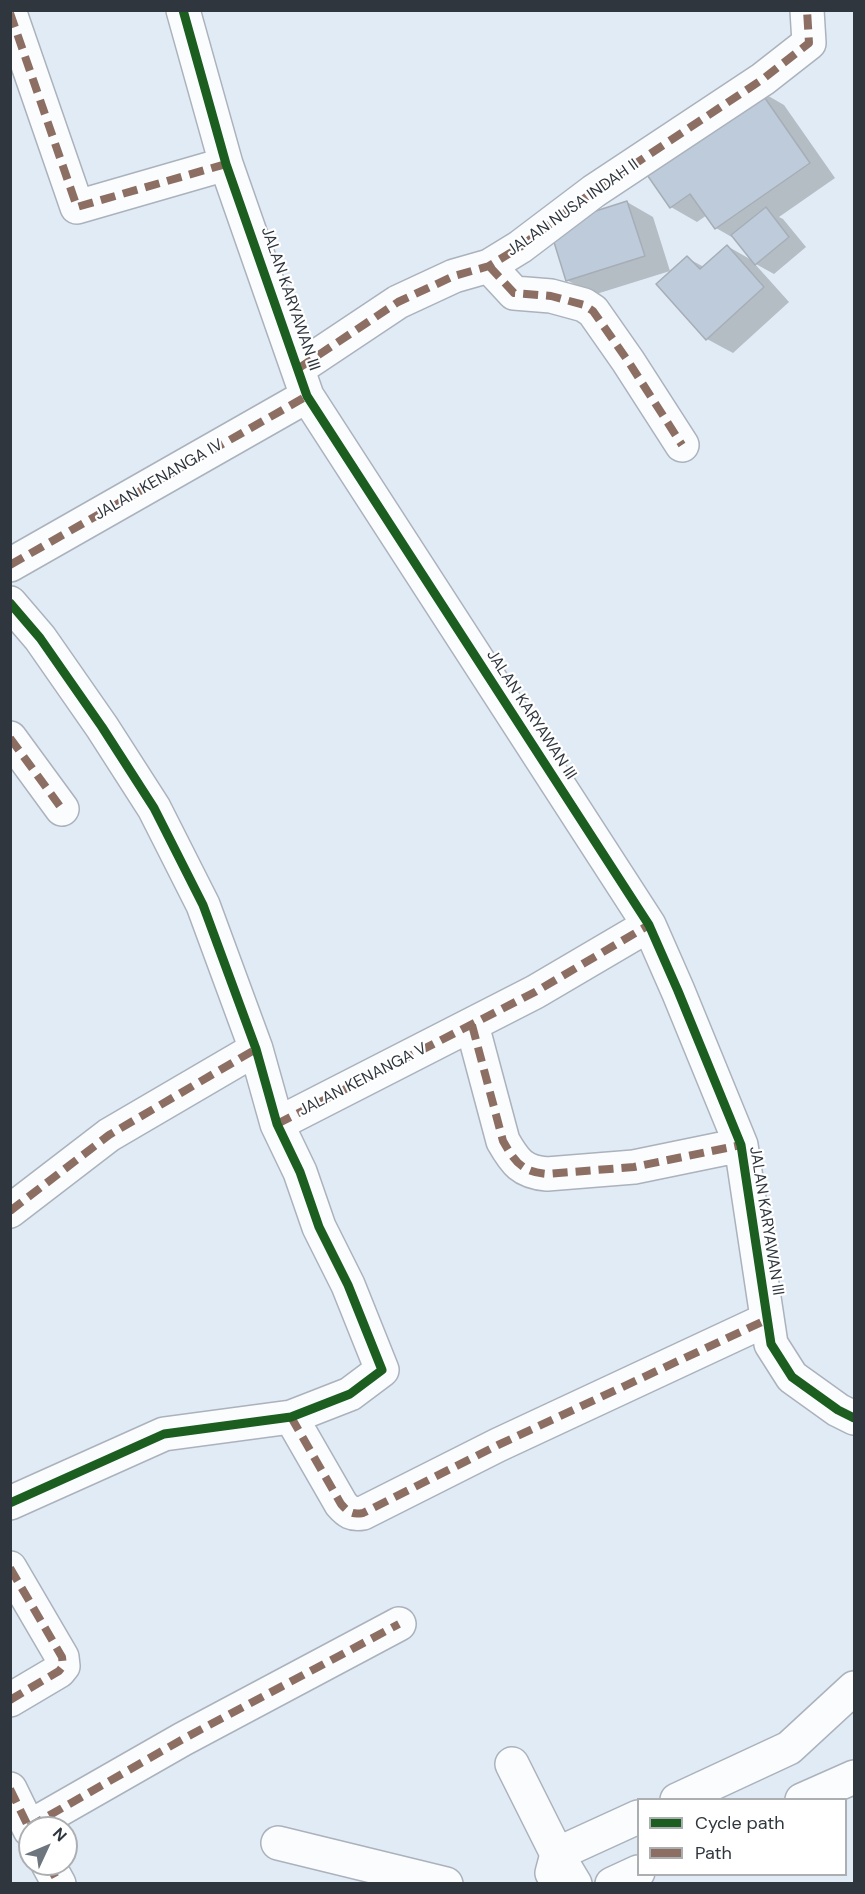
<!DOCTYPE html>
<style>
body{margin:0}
#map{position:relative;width:865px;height:1894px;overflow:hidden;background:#e1ebf6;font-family:"DM Sans",sans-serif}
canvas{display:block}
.frame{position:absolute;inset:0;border:12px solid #2f363e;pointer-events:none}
.legend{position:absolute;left:637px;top:1798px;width:210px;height:78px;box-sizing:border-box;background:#fff;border:2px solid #acafb2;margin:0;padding:8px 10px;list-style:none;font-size:18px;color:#2f363e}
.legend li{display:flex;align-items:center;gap:12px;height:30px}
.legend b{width:30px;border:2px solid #acafb2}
.north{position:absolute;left:18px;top:1816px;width:60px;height:60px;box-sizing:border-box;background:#fff;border:2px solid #acafb2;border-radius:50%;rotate:46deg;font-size:16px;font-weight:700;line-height:24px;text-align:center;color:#2f363e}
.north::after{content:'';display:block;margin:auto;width:21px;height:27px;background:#6d757e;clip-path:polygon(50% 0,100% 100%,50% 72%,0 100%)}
</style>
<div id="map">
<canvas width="865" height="1894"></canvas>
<div class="frame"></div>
<ul class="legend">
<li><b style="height:8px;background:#1b5e20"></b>Cycle path</li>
<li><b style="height:8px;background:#8d6e63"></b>Path</li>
</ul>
<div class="north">N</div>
</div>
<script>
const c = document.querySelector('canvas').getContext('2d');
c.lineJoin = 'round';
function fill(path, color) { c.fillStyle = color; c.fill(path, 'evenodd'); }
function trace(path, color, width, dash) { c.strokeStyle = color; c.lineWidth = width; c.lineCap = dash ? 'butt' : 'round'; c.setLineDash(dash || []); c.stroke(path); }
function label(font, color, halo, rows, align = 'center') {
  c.font = font + ' "DM Sans",sans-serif'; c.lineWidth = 4.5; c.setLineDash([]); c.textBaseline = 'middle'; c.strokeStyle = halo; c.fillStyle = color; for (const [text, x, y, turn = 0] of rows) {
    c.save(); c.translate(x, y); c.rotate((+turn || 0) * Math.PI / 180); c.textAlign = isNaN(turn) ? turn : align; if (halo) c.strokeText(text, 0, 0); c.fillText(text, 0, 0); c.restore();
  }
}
fill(new Path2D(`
 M758,90L784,105L835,178L779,217L783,219L806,247L774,274L754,263L789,302L733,353L707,339L687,258L704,267L727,246L755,262L737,240L716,228L707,215L697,222L671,207Z
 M627,202L653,217L670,271L593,295L567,280Z`), '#0003');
const building = new Path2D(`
 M758,88L810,163L715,229L690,194L670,208L643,169Z
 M627,201L645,256L566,281L549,226Z
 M766,207L789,237L755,265L731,235Z
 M727,245L764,287L706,340L656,284L687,256L700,269Z`);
fill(building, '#bdcbdb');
trace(building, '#a6adb6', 1.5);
const minor = new Path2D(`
 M183,10L226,164L307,396L649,925L678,991L741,1145L771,1344L792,1377L838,1410L854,1418
 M10,13L77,207L226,164
 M489,266L514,293L551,296L584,305L593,311L628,361L682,445
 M299,368L398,302L454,276L489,266L520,247L594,191L763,79L809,43L807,10
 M10,565L307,396
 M10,603L40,638L102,727L154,808L203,905L256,1049L277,1124L300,1172L319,1227L348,1285L382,1370L350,1394L291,1417L164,1434L10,1503
 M10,738L62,809
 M472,1025L503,1141C515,1162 522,1172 547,1174L634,1167L741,1145
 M277,1124L535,992L649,925
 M10,1211L109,1135L256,1049
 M291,1417L341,1504C348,1512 352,1515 363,1513L498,1445L766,1320
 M10,1568L62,1657L63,1666L59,1671L10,1700
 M512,1764L557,1854L575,1884
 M10,1789L30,1830
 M677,1800L789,1748L854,1688
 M802,1800L854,1777
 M29,1827L183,1739L399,1624
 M278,1843L446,1884
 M48,1864L59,1884
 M552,1873L557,1854L638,1817
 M612,1884L638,1872`);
trace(minor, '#abb2bb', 36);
trace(minor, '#fafcfe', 33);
trace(new Path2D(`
 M10,13L77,207L226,164
 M489,266L514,293L551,296L584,305L593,311L628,361L682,445
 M299,368L398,302L454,276L489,266L520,247L594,191L763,79L809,43L807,10
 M10,565L307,396
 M10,738L62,809
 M472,1025L503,1141C515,1162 522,1172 547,1174L634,1167L741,1145
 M277,1124L535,992L649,925
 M10,1211L109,1135L256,1049
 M291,1417L341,1504C348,1512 352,1515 363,1513L498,1445L766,1320
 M10,1568L62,1657L63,1666L59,1671L10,1700
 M10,1789L30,1830
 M29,1827L183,1739L399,1624
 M48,1864L59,1884`), '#8d6e63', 8, [15, 8]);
trace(new Path2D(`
 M183,10L226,164L307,396L649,925L678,991L741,1145L771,1344L792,1377L838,1410L854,1418
 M10,603L40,638L102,727L154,808L203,905L256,1049L277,1124L300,1172L319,1227L348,1285L382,1370L350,1394L291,1417L164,1434L10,1503`), '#1b5e20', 9);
label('16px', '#2f363e', '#fff', [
 ["JALAN NUSA INDAH II",573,208,-35],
 ["JALAN KARYAWAN III",290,299,71],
 ["JALAN KENANGA IV",159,480,-30],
 ["JALAN KARYAWAN III",531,715,57],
 ["JALAN KENANGA V",363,1080,-27],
 ["JALAN KARYAWAN III",766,1221,81]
]);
</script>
